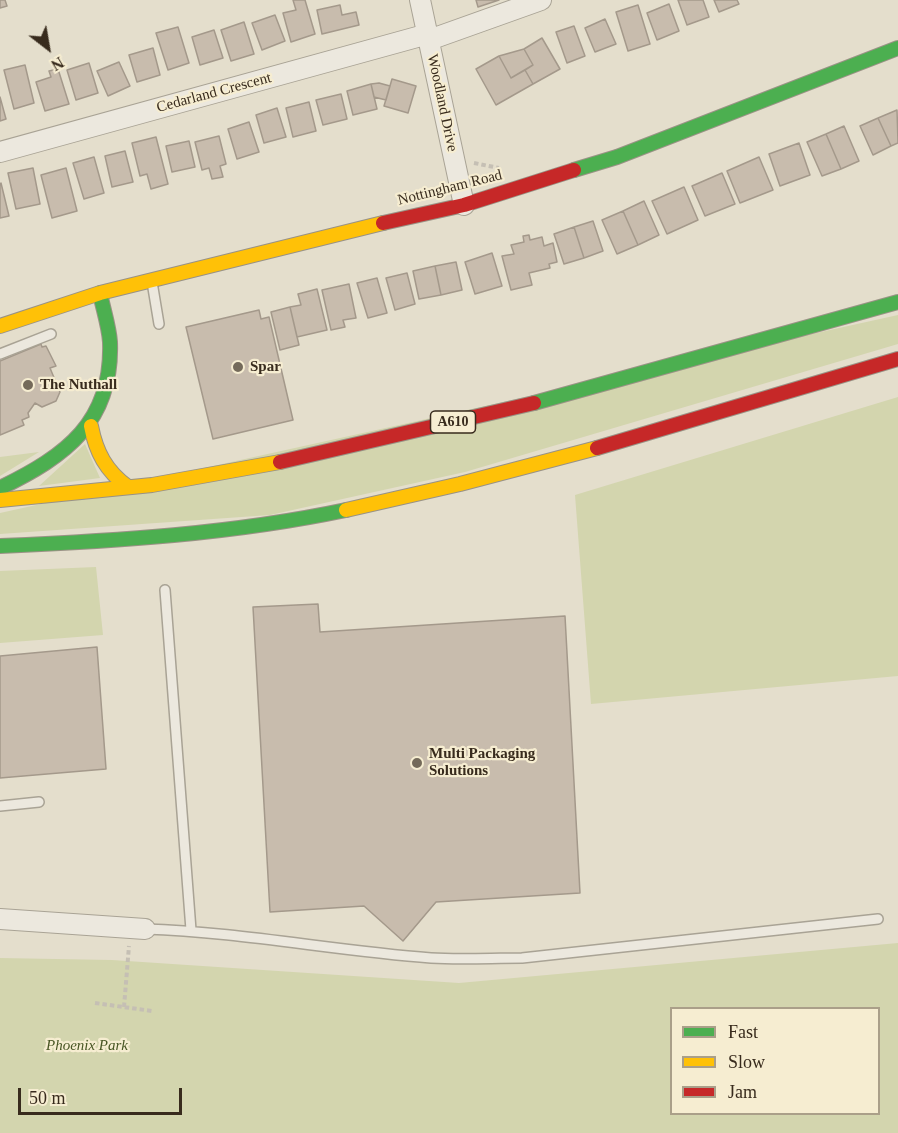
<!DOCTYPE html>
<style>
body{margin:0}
#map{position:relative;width:898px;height:1133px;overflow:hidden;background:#e4decc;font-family:"Times New Roman",serif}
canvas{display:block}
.legend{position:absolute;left:670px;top:1007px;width:210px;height:108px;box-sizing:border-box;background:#f6edd1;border:2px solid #aa9f89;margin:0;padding:8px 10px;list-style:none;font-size:18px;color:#382b1d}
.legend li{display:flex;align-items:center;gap:12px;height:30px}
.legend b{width:30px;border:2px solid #aa9f89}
.north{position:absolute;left:18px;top:18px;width:60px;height:60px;-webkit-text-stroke:4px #f6edd1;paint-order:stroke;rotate:149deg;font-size:16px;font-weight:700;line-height:24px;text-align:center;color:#382b1d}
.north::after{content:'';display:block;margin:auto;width:21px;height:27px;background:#382b1d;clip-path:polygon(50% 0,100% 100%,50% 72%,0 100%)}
.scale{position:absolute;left:18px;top:1088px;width:164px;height:27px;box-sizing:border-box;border:3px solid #382b1d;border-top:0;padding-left:8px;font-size:18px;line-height:21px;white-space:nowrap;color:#382b1d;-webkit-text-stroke:4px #f6edd1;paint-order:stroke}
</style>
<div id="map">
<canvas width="898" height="1133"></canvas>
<ul class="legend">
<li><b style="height:8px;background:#4caf50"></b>Fast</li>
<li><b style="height:8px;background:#ffc107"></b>Slow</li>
<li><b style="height:8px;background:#c62828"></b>Jam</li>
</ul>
<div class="north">N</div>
<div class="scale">50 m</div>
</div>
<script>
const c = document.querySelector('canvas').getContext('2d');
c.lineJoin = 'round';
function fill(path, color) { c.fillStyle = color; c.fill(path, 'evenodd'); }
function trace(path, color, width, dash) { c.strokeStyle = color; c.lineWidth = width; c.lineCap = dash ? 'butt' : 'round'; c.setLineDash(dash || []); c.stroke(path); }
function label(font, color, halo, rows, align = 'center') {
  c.font = font + ' "Times New Roman",serif'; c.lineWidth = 4.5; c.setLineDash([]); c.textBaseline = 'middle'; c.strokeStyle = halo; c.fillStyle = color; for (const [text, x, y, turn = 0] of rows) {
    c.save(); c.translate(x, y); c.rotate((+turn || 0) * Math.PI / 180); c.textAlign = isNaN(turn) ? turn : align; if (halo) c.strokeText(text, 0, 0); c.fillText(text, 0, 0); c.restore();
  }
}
fill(new Path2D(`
 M898,315V344L465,472L270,515L0,534V513Z
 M898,397V676L591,704L575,495Z
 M85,444L100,478L39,486Z
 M39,452L0,476V457Z
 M96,567L103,635L0,643V571Z
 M898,943V1133H0V958L112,960L459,983ZM672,1008H878V1114H672Z`), '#d3d5ae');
const building = new Path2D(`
 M0,0H5L7,6L0,8Z
 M293,0H305L315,34L291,42L283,13L296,10Z
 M476,0H499L478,7Z
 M678,0H703L709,17L687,25Z
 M714,0H737L739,4L719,12Z
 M669,4L679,31L657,40L647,13Z
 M340,5L342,15L356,12L359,25L322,34L317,10Z
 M638,5L650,44L628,51L616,12Z
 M275,15L285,41L262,50L252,23Z
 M605,19L616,44L595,52L585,28Z
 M244,22L254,54L231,61L221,30Z
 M574,26L585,56L567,63L556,32Z
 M178,27L189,63L168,70L156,33Z
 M214,30L223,58L200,65L192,37Z
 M542,38L560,69L533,84L525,70L533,65L524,49Z
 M153,48L160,75L137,82L129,55Z
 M524,49L533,65L511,78L499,56Z
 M499,56L511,78L525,70L533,84L496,105L476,69Z
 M119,62L130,86L108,96L97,71Z
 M89,63L98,93L76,100L67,70Z
 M25,65L34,103L14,109L4,70Z
 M58,69L69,104L45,111L36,82L51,77L49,71Z
 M392,79L416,86L408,113L384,106Z
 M379,83L390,86L386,100L374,97L371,84Z
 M371,84L377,109L353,115L347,91Z
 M341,94L347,119L323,125L316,100Z
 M0,97L6,119L0,121Z
 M309,102L316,131L293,137L286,108Z
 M277,108L286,137L264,143L256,115Z
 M897,110L898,143L891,146L878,118Z
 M878,118L891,146L873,155L860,126Z
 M249,122L259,152L237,159L228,129Z
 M844,126L859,161L841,169L826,134Z
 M826,134L841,169L822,176L807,142Z
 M219,136L226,164L220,166L223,177L212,179L209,168L202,170L195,142Z
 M156,137L168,184L151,189L147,174L140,176L132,143Z
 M189,141L195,167L172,172L166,146Z
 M799,143L810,175L780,186L769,154Z
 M125,151L133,182L112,187L105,156Z
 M94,157L104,193L84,199L73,163Z
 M759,157L773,190L740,203L727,171Z
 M33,168L40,204L16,209L8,173Z
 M66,168L77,211L52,218L41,175Z
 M722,173L735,204L705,216L692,186Z
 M1,183L9,216L0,218V184Z
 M684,187L698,220L667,234L652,201Z
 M644,201L659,235L638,245L623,211Z
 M623,211L638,245L617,254L602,220Z
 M593,221L603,251L584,258L574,227Z
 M574,227L584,258L564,264L554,234Z
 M529,235L530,240L542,237L544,246L553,243L557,262L549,264L550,268L529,273L532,285L511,290L502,256L514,254L511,245L524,242L523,236Z
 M492,253L502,286L475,294L465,262Z
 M456,262L462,290L441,295L435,266Z
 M435,266L441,295L419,299L413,271Z
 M407,273L415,304L395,310L386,278Z
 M377,278L387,313L368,318L357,283Z
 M349,284L356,318L343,320L345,327L331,330L322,290Z
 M317,289L327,330L297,337L290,307L301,305L298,294Z
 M290,307L299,345L280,350L271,312Z
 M259,310L261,319L269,317L293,420L213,439L186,327Z
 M41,344L42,347L46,346L56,366L50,368L60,392L56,401L42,407L35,403L28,413L29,417L22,420L24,425L0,435V361Z
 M318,604L320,632L565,616L580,893L436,902L403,941L364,906L270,912L253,607Z
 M97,647L106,769L0,778V656Z`);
fill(building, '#c8bcad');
trace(building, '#a4998b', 1.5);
const lane = new Path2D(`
 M152,282L159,324
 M0,354L51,334
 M165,590L191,930
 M0,806L39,802
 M145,929C241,932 335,951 431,958C461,960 491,958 522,958L878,919`);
const street = new Path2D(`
 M420,0L464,205
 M429,40L541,0
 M0,152L428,34
 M0,919L145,929`);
const fast = new Path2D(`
 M574,170L617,157L898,48
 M534,403L898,302
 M0,488C66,456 113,422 110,342C109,326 103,309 100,293
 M0,546C116,541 232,534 346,510`);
const slow = new Path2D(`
 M0,326L100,293L383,223
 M91,426C96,452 106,471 128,487
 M0,500L152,485L280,462
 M346,510L460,484L597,448`);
const jam = new Path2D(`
 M383,223L464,205L574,170
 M597,448L898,359
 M280,462L534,403`);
trace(lane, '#a9a395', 12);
trace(street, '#a9a395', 22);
trace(fast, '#999285', 16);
trace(slow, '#999285', 16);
trace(jam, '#999285', 16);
trace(new Path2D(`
 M474,163L499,168
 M95,1003L152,1011
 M124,1007L129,946`), '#c5bfb4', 4, [4.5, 3]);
trace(lane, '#ece8de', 9);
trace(street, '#ece8de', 20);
trace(fast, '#4caf50', 14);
trace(slow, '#ffc107', 14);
trace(jam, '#c62828', 14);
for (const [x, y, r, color] of [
 [238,367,6,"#746a5a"],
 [28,385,6,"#746a5a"],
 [417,763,6,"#746a5a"]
]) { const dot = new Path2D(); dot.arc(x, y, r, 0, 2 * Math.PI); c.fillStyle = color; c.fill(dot); trace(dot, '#f6edd1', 2); }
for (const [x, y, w] of [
 [453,422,45]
]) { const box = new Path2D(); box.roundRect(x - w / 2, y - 11, w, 22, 4.5); c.fillStyle = '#f6edd1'; c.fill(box); trace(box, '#382b1d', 1.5); }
label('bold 14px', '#382b1d', null, [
 ["A610",453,422]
]);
label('15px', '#382b1d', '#f6edd1', [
 ["Cedarland Crescent",214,93,-15],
 ["Woodland Drive",442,103,78],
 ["Nottingham Road",450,188,-14]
]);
label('bold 15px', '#382b1d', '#f6edd1', [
 ["Spar",250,367],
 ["The Nuthall",40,385],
 ["Multi Packaging",429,754],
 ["Solutions",429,771]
], 'left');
label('italic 15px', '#475523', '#f6edd1', [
 ["Phoenix Park",87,1046]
]);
</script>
